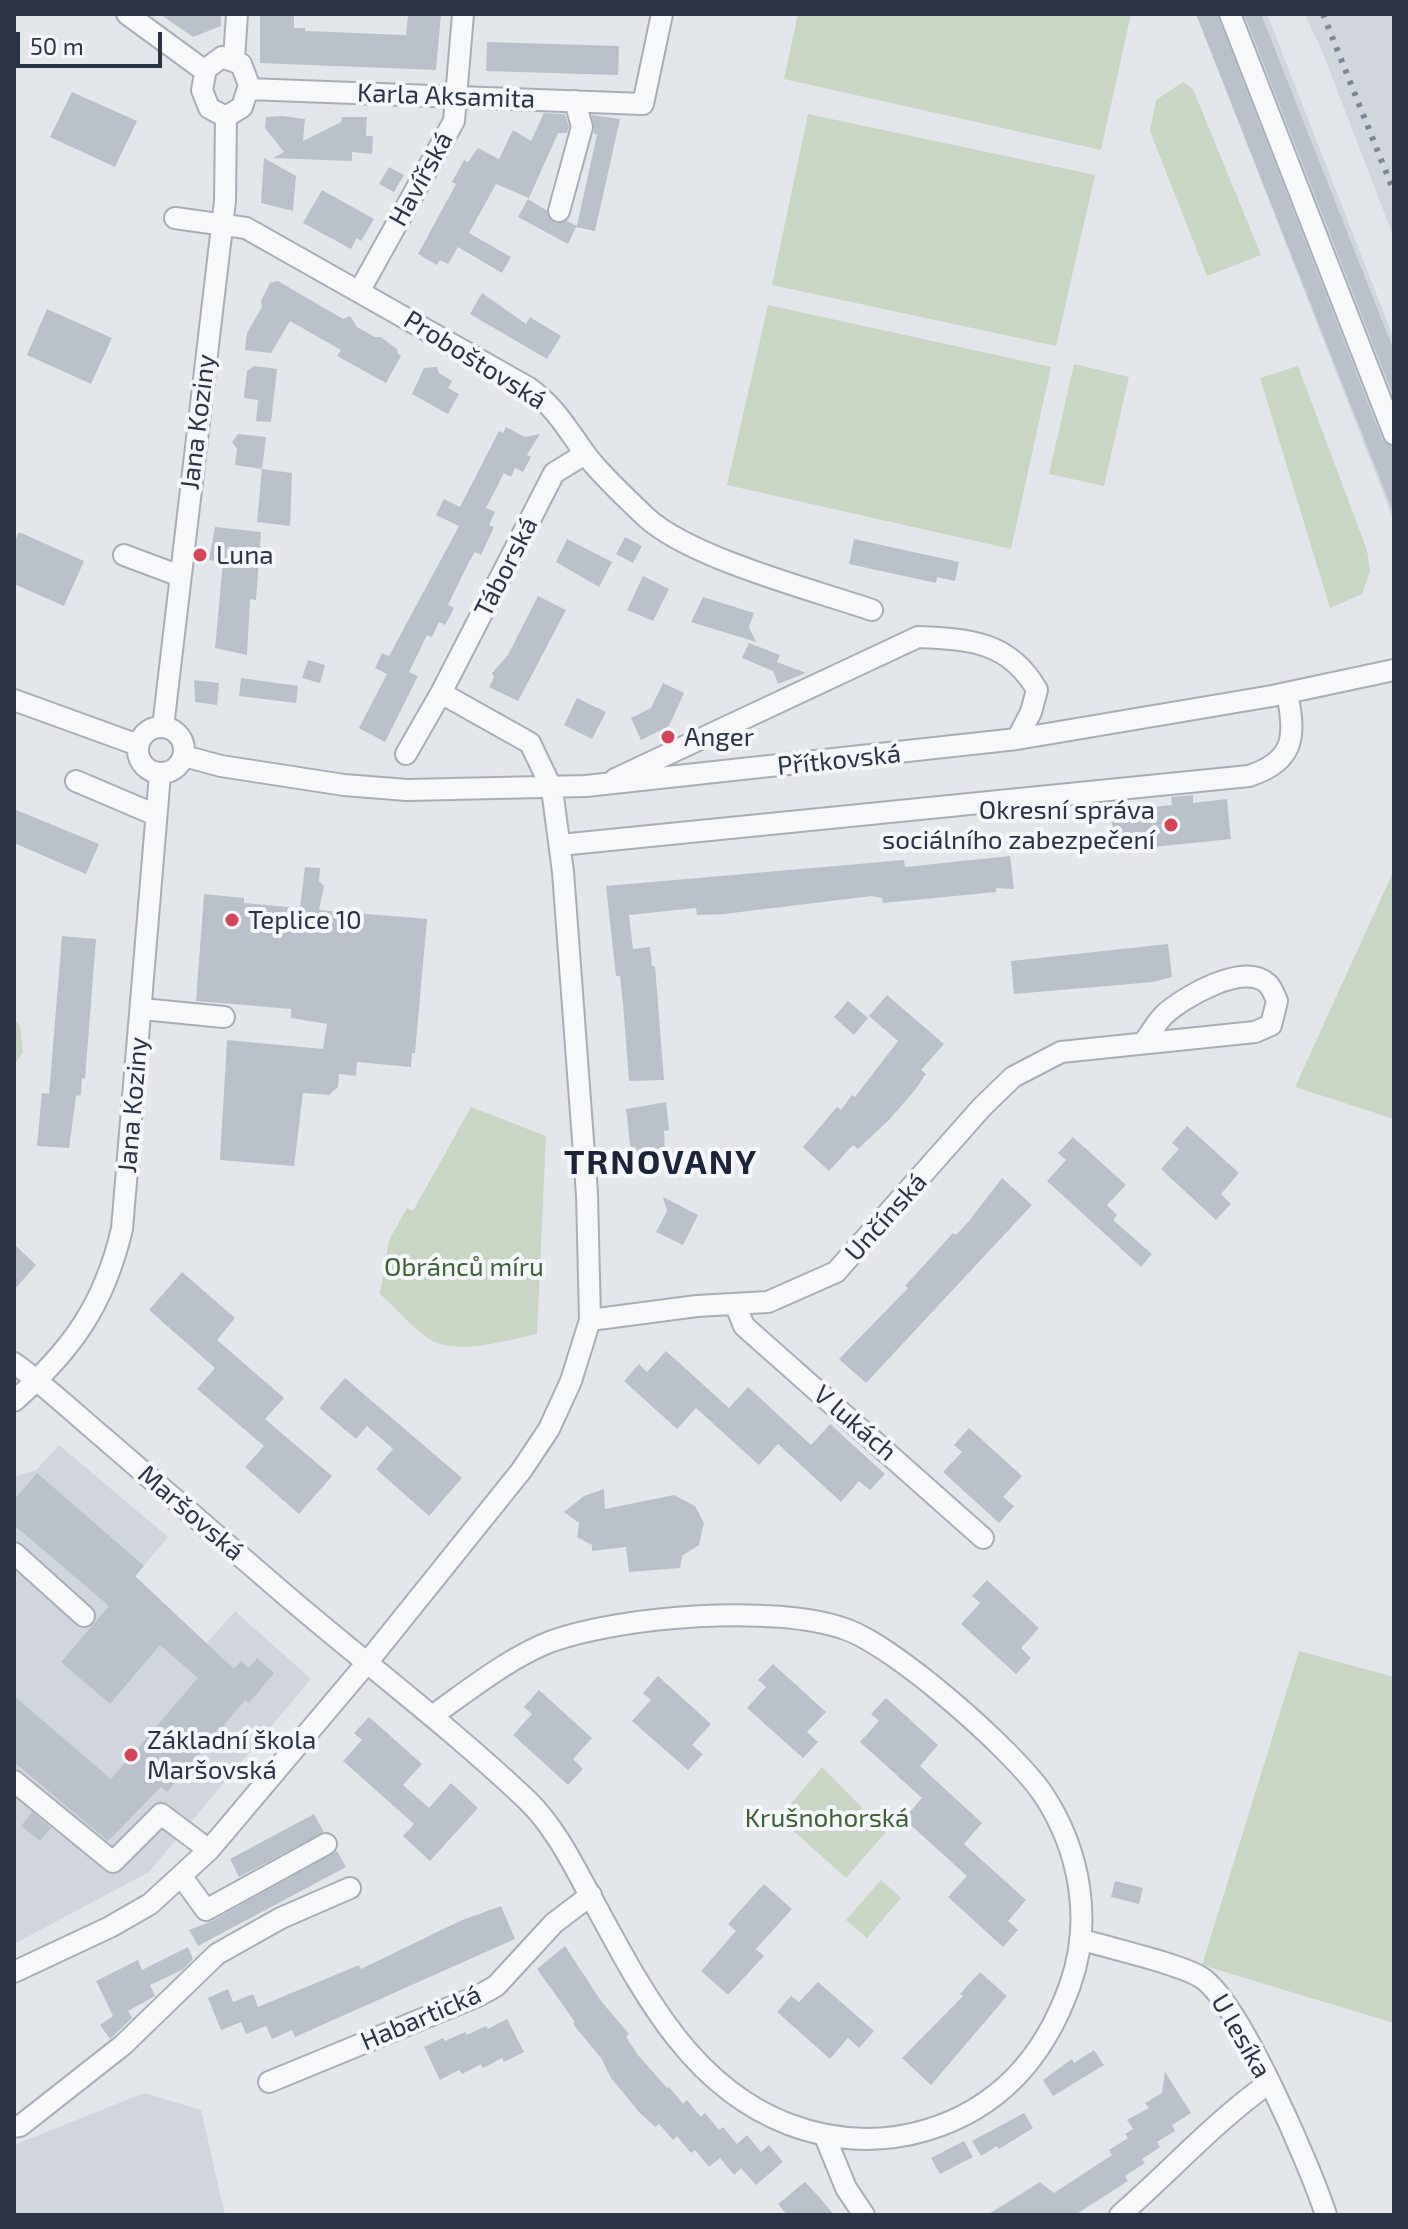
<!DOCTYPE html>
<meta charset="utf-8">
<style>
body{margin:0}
#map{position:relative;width:1408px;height:2229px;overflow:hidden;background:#e3e7ec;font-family:"Exo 2",sans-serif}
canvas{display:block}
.frame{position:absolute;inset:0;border:16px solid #2a3446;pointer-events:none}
.scale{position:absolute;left:16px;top:32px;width:146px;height:36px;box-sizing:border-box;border:4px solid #2a3446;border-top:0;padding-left:10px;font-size:24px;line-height:28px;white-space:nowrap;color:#2a3446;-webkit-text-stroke:6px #f4f6f9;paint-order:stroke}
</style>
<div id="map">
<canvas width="1408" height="2229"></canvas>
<div class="frame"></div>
<div class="scale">50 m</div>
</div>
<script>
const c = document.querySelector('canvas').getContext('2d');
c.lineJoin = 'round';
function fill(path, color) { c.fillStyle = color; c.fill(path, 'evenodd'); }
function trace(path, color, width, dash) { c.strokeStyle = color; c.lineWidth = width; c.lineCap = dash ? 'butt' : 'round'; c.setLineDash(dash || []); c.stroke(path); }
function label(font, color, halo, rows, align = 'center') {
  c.font = font + ' "Exo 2",sans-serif'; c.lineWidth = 8; c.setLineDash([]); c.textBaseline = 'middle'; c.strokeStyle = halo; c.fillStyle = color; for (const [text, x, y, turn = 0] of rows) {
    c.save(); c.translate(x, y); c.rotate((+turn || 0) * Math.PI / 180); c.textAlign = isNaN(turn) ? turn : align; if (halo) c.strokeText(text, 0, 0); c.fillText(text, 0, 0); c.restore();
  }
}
fill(new Path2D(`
 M1196,14H1267L1394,339V521Z
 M1305,14H1394V238L1324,56Z
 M59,1445L168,1537L135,1576L180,1621L206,1644L235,1611L311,1679L149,1872L14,1944V1477L36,1470Z
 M144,2093L201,2110L225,2215H14V2145Z`), '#d1d6de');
fill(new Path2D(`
 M798,14H1131L1101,150L784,79Z
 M1183,82L1193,89L1261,255L1207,276L1150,131L1156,100Z
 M808,114L1095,175L1056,346L772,285Z
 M768,305L1051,367L1011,549L727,485Z
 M1074,364L1129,377L1104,486L1049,474Z
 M1298,366L1367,550L1370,571L1362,594L1330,608L1260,378Z
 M1394,870V1119L1295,1087Z
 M14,1020L20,1025L23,1052L14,1065Z
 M471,1107L546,1136L537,1334C508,1340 467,1353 437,1343C422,1338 394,1306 380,1294L389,1240L407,1208L413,1211Z
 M1299,1651L1394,1677V2023L1202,1965Z
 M822,1767L886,1832L846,1878L779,1818Z
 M881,1880L901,1898L867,1938L846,1920Z`), '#c9d6c4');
fill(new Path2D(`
 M160,14H221V26L193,37Z
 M260,14H294V28H305V31L406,35L408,14H441L436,70L260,63Z
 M1196,14H1217L1382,439L1394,447V514Z
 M1244,14H1261L1383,323L1394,350V398Z
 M487,42L619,46L618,75L486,71Z
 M72,92L137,121L115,167L50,137Z
 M544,113L565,114L569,127L567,133H558L529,198L496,184L469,233L511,257L502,273L458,247L448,264L440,260L437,265L418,254L456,184L452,182L464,160L468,162L478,148L499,159L513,130L531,141Z
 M592,115L620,119L595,231L576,227L568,244L518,217L528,199L546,210L555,223L567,221L577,226L597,134H594Z
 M283,116L305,119L303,141L341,122L342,117H367L366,136H373L372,154L352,152V161L273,158L284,152L265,128L266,117Z
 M264,158L296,176L293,211L261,203Z
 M389,167L404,175L394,192L379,184Z
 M322,190L374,219L361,241L357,238L351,249L303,223Z
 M278,281L343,319L350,316L357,327L375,337H381L398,350L397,353L401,356L386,383L337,356L341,350L290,321L271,353L245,350L247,333L262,307L261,301L270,283Z
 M482,293L526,324L530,317L561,336L547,359L470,314Z
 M47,309L112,338L91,384L27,355Z
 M254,366L277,369L271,422L256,421L258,400L244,398L247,371Z
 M437,367L439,373L452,381L448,388L459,394L448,414L412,394L424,368Z
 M506,427L525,437L540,434L527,455L531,457L523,472L515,468L511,477L504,473L486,508L495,512L489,525L494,527L481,555L475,552L468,564L448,605L454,608L445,625L439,622L432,637L427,635L409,672L418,676L385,742L359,728L387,674L375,668L382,653L389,656L459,526L436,515L444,499L460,507L499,431L503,433Z
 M238,434L266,437L262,469L235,465L237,449L232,442Z
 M262,469L292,473L290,526L257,522Z
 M215,527L261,532L256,600L250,599L247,655L215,648L223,562L209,560Z
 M19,532L84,561L64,606L14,584V543Z
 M625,537L642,546L633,563L616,554Z
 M567,539L612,562L599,587L556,562Z
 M854,539L959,562L955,581L937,577L936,583L849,564Z
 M643,576L669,589L653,621L627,610Z
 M538,596L566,610L518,701L489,687L494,677L492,673L508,655Z
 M703,597L754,613L749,627L756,642L691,622Z
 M749,643L780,655L777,662L806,673L778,684L773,671L742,658Z
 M308,660L325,665L320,683L302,678Z
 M241,678L298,686L296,703L239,696Z
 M194,680L219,683L217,705L195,702Z
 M663,683L684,693L669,726L641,740L631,718L651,708Z
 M577,698L606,712L592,739L564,725Z
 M1193,795V803L1227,799L1231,839L1115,851L1111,811L1172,805L1171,797Z
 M14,809L99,844L86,874L14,843Z
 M1010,856L1014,889L996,888V892L883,903L882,898L872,896L724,914L697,915L696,908L629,915L633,949L650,947L652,966H655L664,1080L629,1081L623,1003L620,976H616L606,886L904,860L905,867Z
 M305,867L320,868L319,881L324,886L319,910L427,919L415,1053H412L411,1067L357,1062L356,1076L339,1074L338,1087L329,1095L303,1093L294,1166L220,1160L227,1040L323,1049L327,1024L291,1018V1009L196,1001L204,894L244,898V903L300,908Z
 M62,936L96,939L85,1079L82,1078L81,1095L76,1096L69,1148L37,1146L42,1093L49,1094Z
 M1168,944L1172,977L1153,982L1014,994L1011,961Z
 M887,995L944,1044L921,1070L926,1074L915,1090L889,1120L858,1149L853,1145L829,1171L803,1147L837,1107L841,1110L852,1095L855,1097L898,1041L869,1016Z
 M848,1001L868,1018L854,1035L834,1017Z
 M666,1102L669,1130L664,1131L665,1158L632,1161L626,1109Z
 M1187,1126L1239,1173L1221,1194L1231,1204L1216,1220L1161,1169L1179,1149L1172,1143Z
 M1073,1137L1126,1185L1107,1205L1117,1215L1113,1220L1152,1254L1141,1267L1047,1181L1066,1160L1058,1153Z
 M1002,1178L1032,1205L866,1383L839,1359L908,1288L905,1286L953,1233L956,1235L969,1221Z
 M663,1197L698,1215L683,1245L656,1232L667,1211Z
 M14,1244L36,1265L14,1290Z
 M182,1272L235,1318L217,1340L284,1398L265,1419L332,1476L299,1514L245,1467L264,1446L197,1389L215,1368L149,1310Z
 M666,1351L729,1408L748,1387L811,1445L830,1424L885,1474L870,1490L859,1481L841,1502L778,1444L759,1465L696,1408L677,1429L624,1381L639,1364L647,1372Z
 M345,1378L462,1478L429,1516L376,1469L393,1449L367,1426L356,1439L319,1408Z
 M969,1428L1022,1476L1003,1497L1014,1506L999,1523L943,1472L962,1452L954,1445Z
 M37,1473L144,1566L135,1576L234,1669L241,1661L249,1668L257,1658L274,1673L249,1703L245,1700L167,1792L161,1787L108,1841L14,1762V1696L111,1779L198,1678L160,1645L110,1704L61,1662L109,1606L14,1525V1500Z
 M604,1489L605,1509L674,1495L695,1506L704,1523L699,1545L682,1556L680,1568L629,1572L626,1547L592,1551V1545L577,1537L579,1523L564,1512L584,1496Z
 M987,1580L1039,1628L1021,1648L1031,1658L1016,1674L961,1624L980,1603L972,1596Z
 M773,1664L826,1712L807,1732L818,1742L803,1758L747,1708L766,1687L758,1680Z
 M658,1676L711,1724L692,1745L703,1754L688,1770L632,1721L651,1700L643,1693Z
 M539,1690L592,1738L573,1759L583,1769L568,1785L513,1735L532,1714L524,1707Z
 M886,1698L938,1745L920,1766L982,1823L964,1844L1026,1900L1008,1921L1018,1930L1003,1947L948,1897L967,1876L904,1819L922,1798L860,1742L879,1721L871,1714Z
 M369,1717L422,1764L403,1785L429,1808L451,1783L478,1808L430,1861L403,1836L414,1824L343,1761L362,1740L354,1733Z
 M32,1812L51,1828L40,1841L21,1826Z
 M314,1814L324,1832L239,1877L230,1859Z
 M337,1851L346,1867L198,1946L189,1930L212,1921Z
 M1115,1881L1143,1888L1139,1904L1111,1897Z
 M764,1884L792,1909L756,1949L764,1956L728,1995L701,1971L736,1931L728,1924Z
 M501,1906L515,1939L295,2037L292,2030L272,2039L266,2026L246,2034L241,2022L221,2030L208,1998L228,1989L233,2002L253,1994L258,2007L359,1965L361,1969L460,1921Z
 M565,1946L601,2001L629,2034L626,2037L638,2055L667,2088L669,2087L683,2104L687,2100L701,2117L705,2113L719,2130L723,2127L737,2144L747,2135L761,2152L769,2145L783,2162L756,2185L741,2168L734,2175L720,2158L709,2167L695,2150L691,2153L677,2136L673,2140L659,2124L655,2127L639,2112L611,2078L601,2058L573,2024L575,2022L537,1969Z
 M188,1947L193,1959L182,1970L150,1985L155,1996L128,2011L132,2018L110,2039L100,2025L113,2016L96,1981L138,1960L142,1970Z
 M980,1972L1007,1996L931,2085L902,2058L963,1996L960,1994Z
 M818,1982L874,2031L859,2048L848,2038L830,2059L777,2012L791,1996L799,2002Z
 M507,2019L524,2052L504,2062L502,2058L483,2068L481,2064L462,2074L459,2070L440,2080L424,2047L443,2038L445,2041L465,2032L467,2035L486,2026L488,2029Z
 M1094,2050L1104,2065L1053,2096L1043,2080L1072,2059L1074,2063Z
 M1165,2072L1191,2113L1172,2125L1175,2131L1157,2142L1160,2147L1142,2159L1145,2163L1125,2176L1128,2181L1075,2215H987L1040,2182L1054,2193L1112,2155L1109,2150L1128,2138L1125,2134L1133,2129L1127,2120L1149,2108L1145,2103L1162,2093Z
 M1024,2113L1033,2128L999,2149L997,2146L981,2156L972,2141Z
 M964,2141L973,2157L940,2174L931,2158Z
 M805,2182L820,2198L834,2215H787L778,2204Z`), '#bac0ca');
const minor = new Path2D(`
 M127,14L205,71
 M1230,14L1394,434
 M222,57L241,64L249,85L242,107L226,117L209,108L202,90L206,69Z
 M234,59L237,14
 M248,89L643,104L662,14
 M559,211L582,127L575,101
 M175,218L246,228L529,388C554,406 566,427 584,452C596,470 630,502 647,518C691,558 813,590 872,610
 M360,290L454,121L463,14
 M124,555L180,576
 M14,700L138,745
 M138 750a23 23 0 1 1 46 0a23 23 0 1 1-46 0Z
 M163,727L225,201L226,117
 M406,754L441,693
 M184,756L221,766L344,785L407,790L586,786L1017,739L1272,696L1394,670
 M615,779L918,637C970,639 1010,642 1037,690L1031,712L1017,739
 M76,781L156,815
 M560,845L1249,776C1295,761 1296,736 1287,693
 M142,1009L224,1017
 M735,1304L744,1326L983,1538
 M590,1320L697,1306L768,1302L836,1272L982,1107L1013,1077L1061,1052L1255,1032L1271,1025L1277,1001C1275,996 1272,988 1268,984C1245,961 1183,997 1164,1015C1157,1022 1151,1032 1145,1041
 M14,1363C46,1386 75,1414 105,1439C161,1488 218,1537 275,1586C358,1658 447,1724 527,1800C552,1824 570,1858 586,1888C637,1980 684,2084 788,2124C833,2141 880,2144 927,2130C1000,2108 1045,2056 1070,1985C1093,1921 1080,1850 1043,1794C1012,1749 895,1646 845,1629C774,1604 623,1616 552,1641C510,1657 469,1690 432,1716
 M14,1401C72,1350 104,1305 122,1229L160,774
 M14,1553L84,1616
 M14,1781L113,1862L161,1814L209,1850
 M182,1877L206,1910L326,1844
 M1080,1939C1108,1948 1181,1964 1202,1978C1240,2003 1311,2168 1326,2215
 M14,1972L110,1927L150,1904L209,1850L366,1664L521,1471L549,1429L571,1381L590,1320L587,1194L563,872L552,789L530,743L441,693L554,473L585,454
 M269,2082L478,1996L496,1986L554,1923L591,1895
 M14,2127L20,2126L123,2045L217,1954L281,1918L350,1888
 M826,2139L846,2188L864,2215
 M1120,2215C1171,2171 1214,2122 1269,2083`);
trace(minor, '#a8aeb7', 24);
trace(minor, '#f7f8fa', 20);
trace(new Path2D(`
 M1323,14L1394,192`), '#7c8697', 6, [4, 8]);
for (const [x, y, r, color] of [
 [200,555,8,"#d64458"],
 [668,737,8,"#d64458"],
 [1171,825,8,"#d64458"],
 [232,920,8,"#d64458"],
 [131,1755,8,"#d64458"]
]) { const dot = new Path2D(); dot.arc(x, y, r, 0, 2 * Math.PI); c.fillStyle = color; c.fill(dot); trace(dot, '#f4f6f9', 3); }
label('26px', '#2a3446', '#f4f6f9', [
 ["Karla Aksamita",446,96,2],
 ["Havířská",421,179,-61],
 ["Proboštovská",475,360,32],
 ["Jana Koziny",198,422,-83],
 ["Táborská",506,567,-63],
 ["Přítkovská",839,760,-6],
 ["Jana Koziny",133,1105,-85],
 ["Unčínská",886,1217,-48],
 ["V lukách",855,1423,41],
 ["Maršovská",191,1513,41],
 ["Habartická",421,2018,-23],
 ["U lesíka",1241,2036,60]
]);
label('26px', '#2a3446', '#f4f6f9', [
 ["Luna",216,555],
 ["Anger",684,737],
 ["Okresní správa",1155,810,"right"],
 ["sociálního zabezpečení",1155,840,"right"],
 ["Teplice 10",248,920],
 ["Základní škola",147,1740],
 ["Maršovská",147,1770]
], 'left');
label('26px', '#3e6236', '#f4f6f9', [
 ["Obránců míru",464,1267],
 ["Krušnohorská",827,1818]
]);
c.letterSpacing = '2px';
label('bold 34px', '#1c2537', '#f4f6f9', [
 ["TRNOVANY",661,1163]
]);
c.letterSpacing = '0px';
</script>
